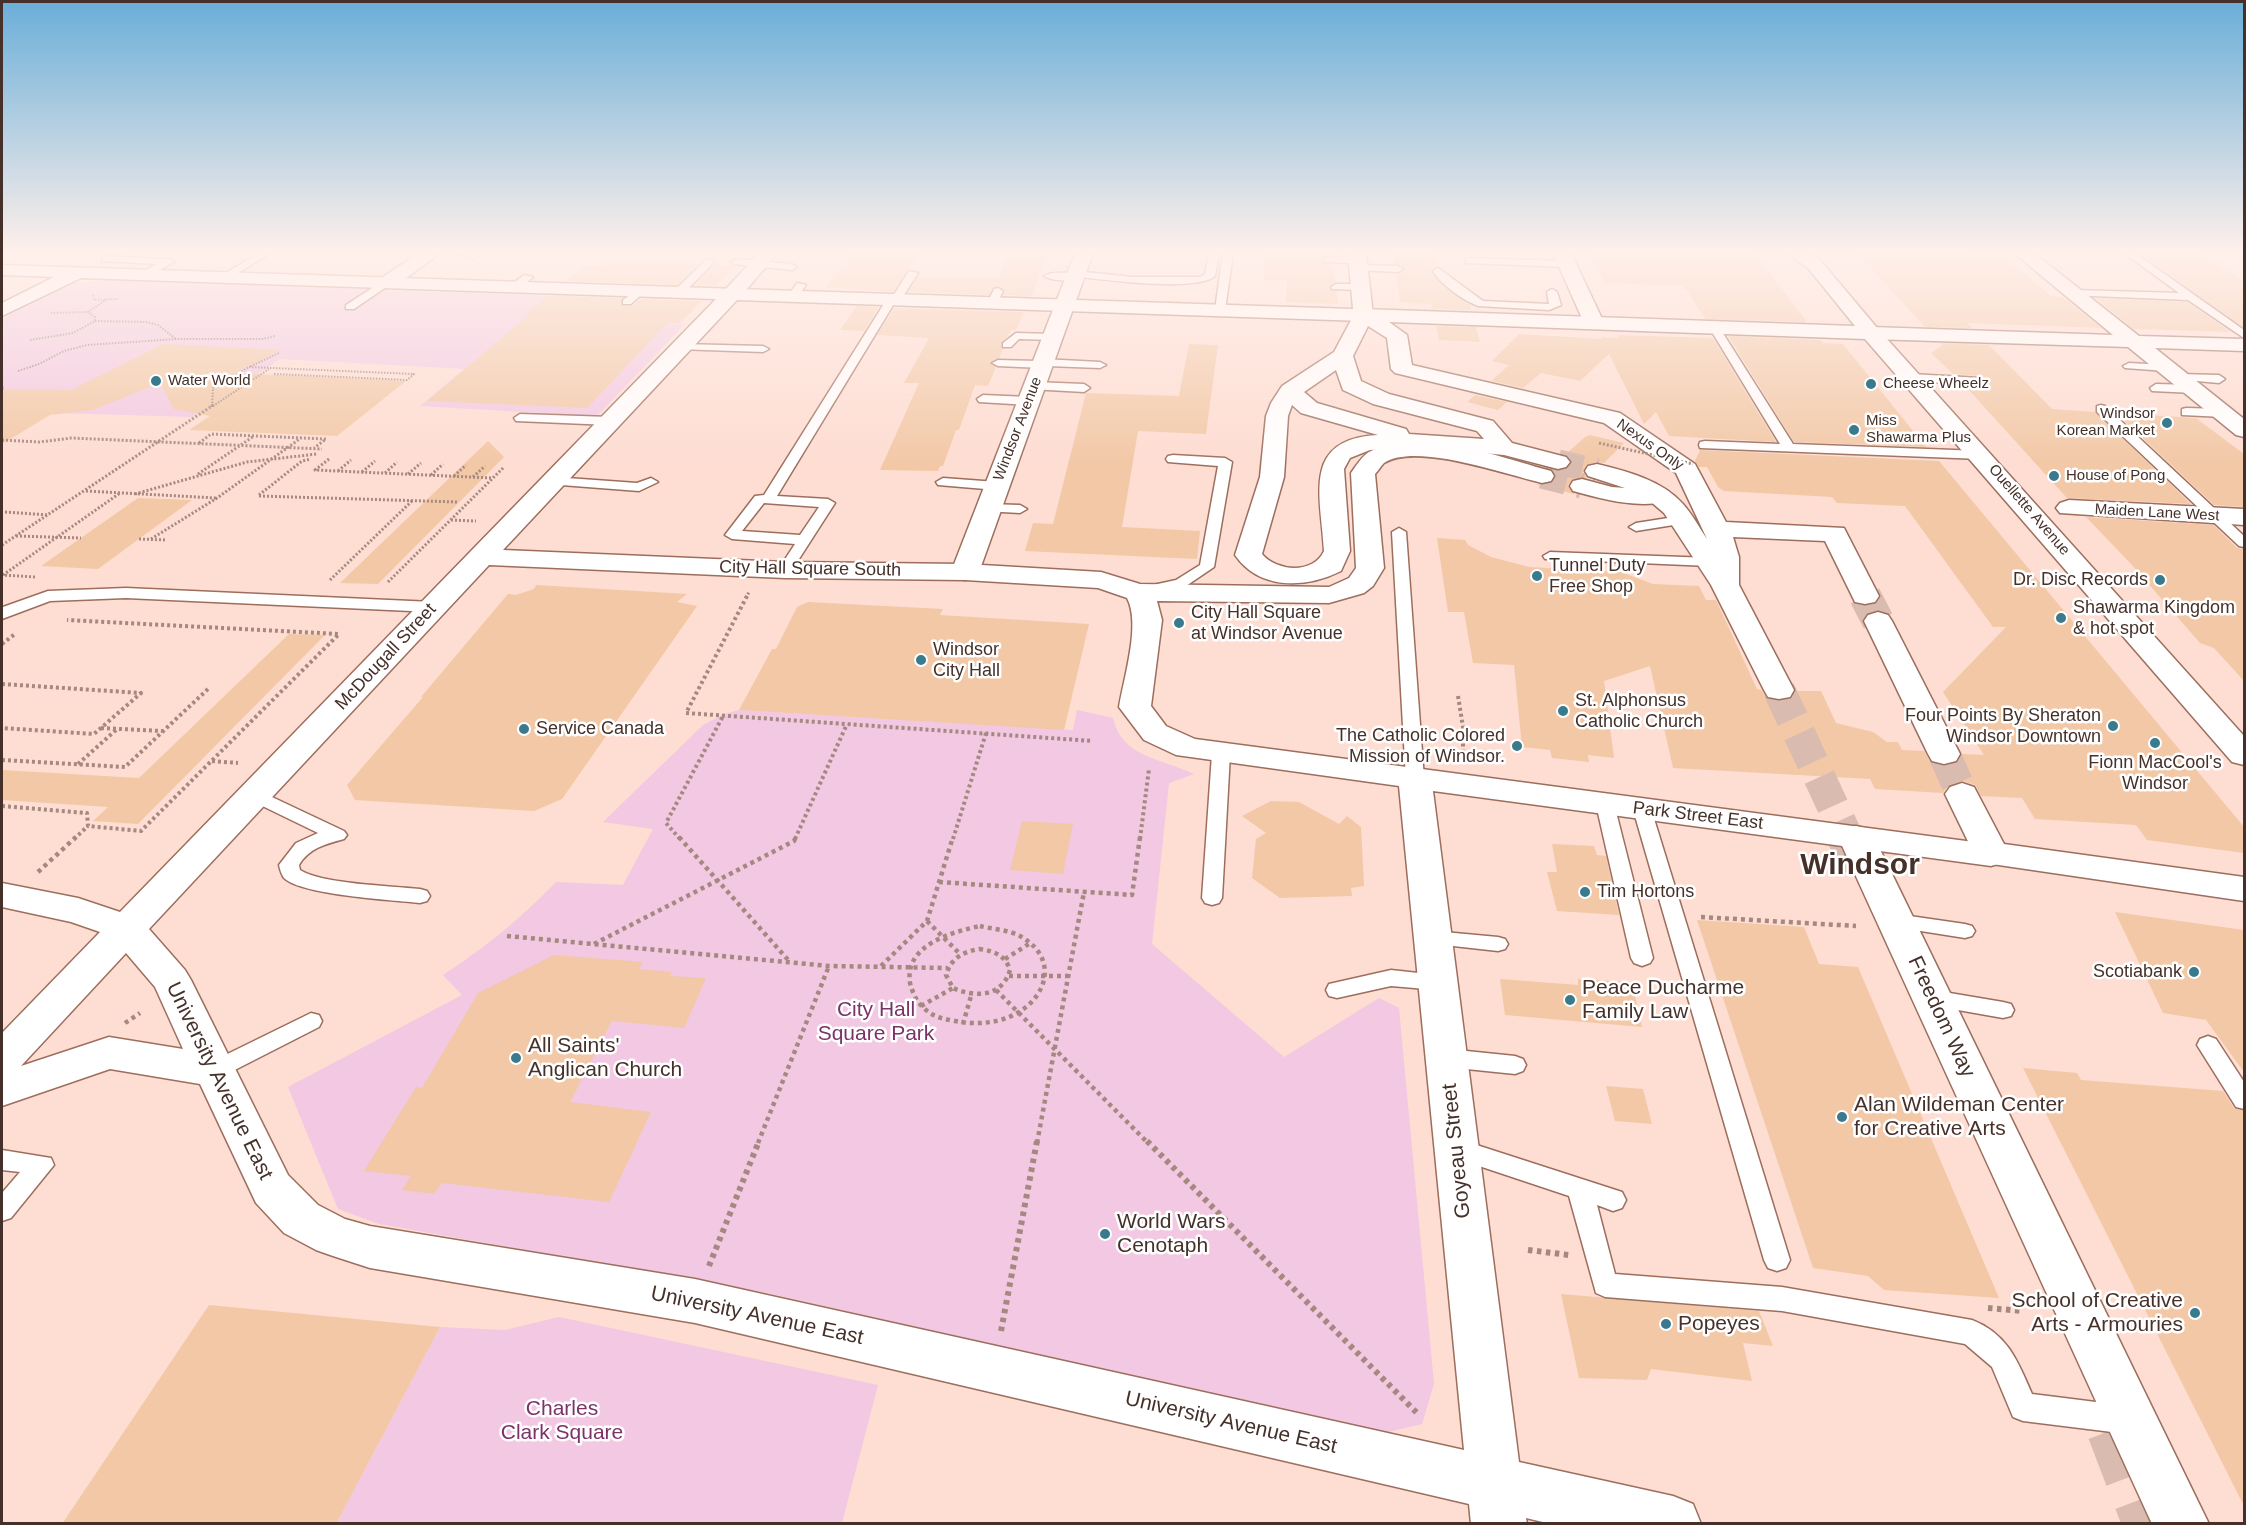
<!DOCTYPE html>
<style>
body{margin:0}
#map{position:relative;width:2246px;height:1525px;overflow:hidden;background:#feddd2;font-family:Helvetica,sans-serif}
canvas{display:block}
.frame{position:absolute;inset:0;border:3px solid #46312a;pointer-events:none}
</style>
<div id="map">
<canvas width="2246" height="1525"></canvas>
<div class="frame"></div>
</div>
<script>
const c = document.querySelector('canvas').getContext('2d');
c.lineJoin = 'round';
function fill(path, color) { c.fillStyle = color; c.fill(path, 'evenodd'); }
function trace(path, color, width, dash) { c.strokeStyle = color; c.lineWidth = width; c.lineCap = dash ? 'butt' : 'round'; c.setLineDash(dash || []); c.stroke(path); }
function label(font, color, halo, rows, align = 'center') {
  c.font = font + ' Helvetica,sans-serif'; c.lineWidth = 5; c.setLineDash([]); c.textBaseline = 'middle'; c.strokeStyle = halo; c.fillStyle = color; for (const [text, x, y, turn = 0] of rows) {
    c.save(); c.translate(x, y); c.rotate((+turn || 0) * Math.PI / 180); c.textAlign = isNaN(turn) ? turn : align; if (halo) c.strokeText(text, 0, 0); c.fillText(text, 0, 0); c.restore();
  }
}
fill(new Path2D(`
 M99,280L615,298L592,320L685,324L599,414L592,416L420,406L464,369L280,359L193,417L55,413L88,393L2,389V318L71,284Z
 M739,710L1073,730L1077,710L1113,718C1122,758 1161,758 1194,774L1169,783L1152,944L1284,1057L1379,998L1399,1008L1434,1384L1422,1424L1380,1434L767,1293L379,1224L338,1209L288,1087L462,995L443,975C486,947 520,919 556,882L623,885L653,829L603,822L703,725L724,714Z
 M559,1317L878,1385L842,1523L336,1524L440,1327L505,1330Z`), '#f2c8e2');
fill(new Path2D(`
 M852,253H920L893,292L826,287Z
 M1265,253H1331L1322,257V262L1334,266L1336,282L1329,288L1332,291H1337L1338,304L1286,302L1287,280H1264Z
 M1393,253H1435L1439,266L1432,269L1431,272L1445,288L1470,305L1471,310L1432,309L1431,304L1400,302L1396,274L1405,268L1394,264Z
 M1589,253H1755L1807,322L1705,319L1684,286L1604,283Z
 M1857,253L1973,254L1977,258L2007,259L2051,296L2063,297L2101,328L1968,323L1972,328L1925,327Z
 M2139,253H2200L2244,282V328Z
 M1014,255L1047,256L1032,296L1003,295L1005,290L997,286L992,288L989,295L908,292L918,277L998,278L1007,257H1013Z
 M608,261L699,264L677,285L566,281L585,265H604Z
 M715,264L735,266L716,286L695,285Z
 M548,296L622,298L621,304L623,306H633L640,299L702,301L680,323H667L587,408L427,401L529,315L525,314Z
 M2095,298L2187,302L2231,332L2134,329Z
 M857,306L879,307L864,331L840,330Z
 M894,308L1024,312L1016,330H1011L1008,336L1002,341L1003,349L999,358L990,362L996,367L988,386L975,385L959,430H956L943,466H940L938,471L880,470L919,383H904L929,338L877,335Z
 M1436,326L1476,327L1480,342L1439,340Z
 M1519,334L1602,339L1601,337L1619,338L1617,335L1713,338L1776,442L1669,436L1656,412L1644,424L1609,354L1580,381L1541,373L1523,388L1491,381L1509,365L1492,361Z
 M1728,336L1821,340L1823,343L1843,344L1926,447L1794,442Z
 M1941,343L1989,345L2052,409L2095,412L2191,504L2067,498L1966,387L1981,388L1988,383L1987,380L1980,376L1953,374L1931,353L1943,345Z
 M163,344L281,350L235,373L406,381L337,436L189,430L210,416L174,409L160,383L93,410L50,415L2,444V389L71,390Z
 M1189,344L1218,345L1206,434L1138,431L1122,527L1200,531L1197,559L1025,551L1033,523L1053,524L1086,393L1179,396Z
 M1475,395L1507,402L1498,410L1467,402Z
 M2116,413L2196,418L2244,454V507L2214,505Z
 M1590,435L1624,443L1604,463L1597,462L1586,465L1583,472L1587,478L1573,479L1568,485L1574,494L1534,484L1542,485L1553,482L1556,477L1553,470L1568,468L1572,462L1565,455L1585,437Z
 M488,441L504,457L378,584L340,583Z
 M1700,450L1939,461L2244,827V853L2147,840L2136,825L2035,819L2022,798L1981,796L1975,785L1963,781L1949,785L1943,793L1875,789L1870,779L1673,768L1650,666L1604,681L1614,758L1588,755L1589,762L1552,758L1550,750L1522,747L1514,665L1473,663L1464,612H1448L1437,538L1465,540L1468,545L1491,557L1529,567L1621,572L1653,584L1699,586L1706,600H1716L1757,689L1761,690L1768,699L1779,701L1790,699L1796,691H1821L1836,723L1873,732L1887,742H1898L1902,750L1924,751L1931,763L1945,766L1957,763L1962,754L1984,755L1943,692L2006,627H1993L1905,506L1837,503L1832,497L1724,491L1718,487L1707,467H1699L1695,461Z
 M138,498L192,500L98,569L41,566Z
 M2086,517L2214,525L2237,548L2244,549V681L2214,648L2200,643L2132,565Z
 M536,585L687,594L677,602L697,606L562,799L534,811L355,800L347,785L423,697H421L508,594L516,595L534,589Z
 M808,602L943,609L940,615L1089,624L1064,730L739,710L772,649H776L797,607Z
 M289,634L325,635L138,824L93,821L108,807L2,800V770L139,778Z
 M1271,801L1299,802L1339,824L1347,816L1361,827L1364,886L1351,888L1352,896L1280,898L1252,878L1256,839L1266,833L1242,816Z
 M1022,821L1073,824L1063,874L1010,870Z
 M1552,844L1594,846L1597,855L1606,856L1619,915L1557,911L1547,872H1557Z
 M2115,912L2244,930V1072L2206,1020L2163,1013Z
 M1697,920L1804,927L1819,964L1858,967L1999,1298L1884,1290L1868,1276L1813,1268Z
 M554,955L643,962L639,969L672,972L670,976L706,978L684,1028L612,1021L570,1102L651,1112L609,1202L442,1183L434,1194L402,1190L411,1176L364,1171L416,1087L422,1088L478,993Z
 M1500,979L1578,985V979L1632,982L1642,1027L1505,1015Z
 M2023,1068L2077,1073L2081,1080L2223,1091L2234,1108L2244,1111V1506Z
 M1606,1086L1643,1089L1652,1124L1615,1121Z
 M1561,1294L1759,1311L1773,1346L1743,1343L1752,1381L1651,1369L1647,1380L1579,1378Z
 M209,1305L440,1327L336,1524H62Z`), '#f2c8a6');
trace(new Path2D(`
 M1542,476L1582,486`), '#d9bbb0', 25, [25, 13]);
trace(new Path2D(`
 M1558,462L1597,471`), '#d9bbb0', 25, [25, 13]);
trace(new Path2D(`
 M1865,596L1878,621
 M1779,690L1848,839
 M1944,754L1962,794`), '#d9bbb0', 32, [32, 16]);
trace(new Path2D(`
 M1847,837L1860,866`), '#d9bbb0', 40, [40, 20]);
trace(new Path2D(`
 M2112,1430L2148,1524`), '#d9bbb0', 50, [50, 25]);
const lane = new Path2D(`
 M259,253H271L228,279L219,277Z
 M458,253H478L479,255L474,258Z
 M1209,253H1219L1215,276C1198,292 1106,280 1080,277C1072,282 1052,281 1044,276C1053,270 1066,275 1076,271L1132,277H1200L1205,274Z
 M1223,253H1233L1225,310L1220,313L1215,310Z
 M2124,253H2135L2244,330V338L2188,300L2069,295V291L2073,290L2179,293Z
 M105,256L169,259L174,262L145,278L140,275L141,273L157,264L102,261V257Z
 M1327,257H1358L1363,260L1358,263L1324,262V258Z
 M1469,258L1567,261L1572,264L1567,267L1466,263V259Z
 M707,259L715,261L683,294H675V290Z
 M736,259L792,264L797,267L792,270L733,264L731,262Z
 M1358,265L1398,266L1403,269L1398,272L1355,270L1353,268Z
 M1438,268L1483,301L1549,304L1547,292L1552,289L1557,292L1561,305L1549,310L1478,306C1463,300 1441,285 1433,271Z
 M909,271L918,273L900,301L895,302L777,496L828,499L835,503L790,573H780L778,570L795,544L732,539L725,535L755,496L764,495L887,299L893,296ZM764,503L819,507L800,535L742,531Z
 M524,275L533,277L519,289H511V285Z
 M383,281L392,283L354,309H346V305Z
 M797,283L806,285L797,298H789L788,296Z
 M1336,284H1360L1365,287L1360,290L1332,289L1331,287Z
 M639,288L643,289V293L631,304H623V300Z
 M998,288L1003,291L998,302L989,304L988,302L994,289Z
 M1714,324L1719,327L1793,444L1981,451L1987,455L1981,459L1700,448L1699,445L1700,442L1705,441L1780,444L1709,327Z
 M1016,333L1053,334L1059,337L1053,340L1019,339L1011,347H1003V343Z
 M681,344L763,346L769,349L763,352L677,349L675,347Z
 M1043,359L1100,362L1106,365L1100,368L1047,366L1042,368L998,366L992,363L998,360L1038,361Z
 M2129,363L2166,365L2172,368L2166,371L2125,368L2123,366Z
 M1912,374L1980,378L1986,382L1980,386L1908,380L1906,378Z
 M2178,374L2219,375L2225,379L2219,383L2174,379L2172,377Z
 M1034,382L1084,384L1090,388L1084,392L1030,389L1028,386Z
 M2156,384L2194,385L2200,389L2194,393L2152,391L2150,388Z
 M983,395L1029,397L1035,401L1029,405L979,402L977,399Z
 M2101,405L2105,406L2244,536V547L2239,546L2097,412V406Z
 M2186,408L2224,409L2230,413L2224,417L2182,415V409Z
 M520,414L610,417L616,421L610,425L516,421L514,418Z
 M1173,455L1225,458L1232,462L1214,567L1186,586L1149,595L1141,590L1144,587L1176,580L1200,565L1218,466L1168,462L1166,459L1168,456Z
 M553,477L637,483L651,478L658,482L639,491L548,484L546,481L548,478Z
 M943,478L997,482L1004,486L997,490L938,485L936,482Z
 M988,504L1020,505L1027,509L1020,513L983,511L981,508Z
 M1681,516L1686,517L1688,520L1686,523L1636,531L1629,527L1636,523Z
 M1399,528L1406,532L1424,779L1421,783H1409L1406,779L1392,532Z
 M1550,552L1710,558L1717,562L1710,566L1545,559L1543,556Z
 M126,588L433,602L441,607L433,612L126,598L50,601L2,619L3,607L48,591Z
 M1221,749L1227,750L1230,754L1222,898L1219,903L1212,905L1205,903L1202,898L1212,754L1215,750Z
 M255,789L344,831L347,835L344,839C326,844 309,848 299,865L300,870C322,884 391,886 420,889L427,891L430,896L427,901L420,903C393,900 301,895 284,878C281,874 280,869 279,865L296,843L318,833L248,799L246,795L248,791Z
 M1605,798L1612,800L1614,804L1653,958L1650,963L1642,966L1634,963L1631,958L1596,804L1598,800Z
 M1642,803L1649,805L1651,809L1790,1260L1786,1268L1777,1271L1768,1268L1764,1260L1633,809L1635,805Z
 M1896,914L1965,924L1972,926L1975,931L1972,936L1965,938L1889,926L1886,921L1889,916Z
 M1433,931L1498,937L1505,939L1508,944L1505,949L1498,951L1426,943L1423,938L1426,933Z
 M1391,970L1446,976L1449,982L1446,988L1438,990L1391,986L1337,998L1329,996L1326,990L1329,984Z
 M1932,990L2003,1002L2011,1004L2014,1010L2011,1016L2003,1018L1924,1004L1921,998L1924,992Z
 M311,1013L319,1015L322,1021L319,1027L223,1076L215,1079L207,1076L203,1070L207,1064Z
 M2208,1036L2216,1039L2244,1082V1109L2236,1107L2197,1045L2200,1039Z
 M1447,1049L1515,1056L1523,1059L1526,1065L1523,1071L1515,1074L1447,1067L1439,1064L1436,1058L1439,1052Z
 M1458,1139L1622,1192L1626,1200L1622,1208L1613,1211L1597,1205L1615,1274L1782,1287L1972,1320C2008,1334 2018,1362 2032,1394L2128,1406L2138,1410L2142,1420L2138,1430L2128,1434L2023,1421L2013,1417L1992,1367L1965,1344L1782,1311L1605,1297L1596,1293L1569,1196L1449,1156L1446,1149L1449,1142Z
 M2,1150L51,1158L54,1165L11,1218L2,1221V1193L20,1172L2,1170Z`);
const street = new Path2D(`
 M419,253H440L394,287H380L378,283L380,279Z
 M759,253H778L739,298H725L723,294L725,290Z
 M1075,253H1093L979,572L975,578L965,580L955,578L951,572Z
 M1553,253H1571L1604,323L1601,327H1587L1584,323Z
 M2069,500L2244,509V525L2060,513L2056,508L2060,503Z
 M1856,826L1868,829L1874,837L2209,1524H2152L1838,837L1844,829Z`);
const secondary = new Path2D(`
 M1348,253H1366L1373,315L1370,319L1363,321L737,300L503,550L785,562L965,564L1101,572L1140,584L1329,587L1349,578L1356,568L1351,473C1356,466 1362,456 1369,452C1420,426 1499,457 1551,471L1554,476L1551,481L1542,483C1507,475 1416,442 1384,463C1381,466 1378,471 1375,474L1384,568L1373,586L1364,593L1329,603L1157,601L1162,620L1151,706L1166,726L1195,739L2004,846L2009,854L2004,862L1991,866L1433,791L1519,1462L1673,1496L1693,1504L1701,1524H1551L1526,1518L1527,1524H1471L1469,1504L695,1323L370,1268L333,1256L316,1250L284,1233L256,1203L200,1084L110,1069L2,1106V1033L100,932L71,922L2,907V883L78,898L120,912L716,299L81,278L2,316V303L54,277L2,275V265L1353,309ZM489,565L785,578L965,580L1098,588L1127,598C1141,624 1124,677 1119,707L1144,740L1176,755L1399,786L1464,1450L695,1279L370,1226L345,1219L318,1205L288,1175L191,980L185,970L149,929ZM126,953L155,987L183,1049L109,1037L21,1066Z
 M2014,253H2034L2139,336L2244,339V351L2155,348L2244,419V437L2236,435L2128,347L1871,339L1864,337L1861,333L1864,329L1871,327L2113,335Z
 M1582,479L1612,487L1668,491L1671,496L1668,501C1637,509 1603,499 1573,491L1570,486L1573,481Z`);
const primary = new Path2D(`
 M1787,253H1809L1820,260L1878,329L2244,736V765L2232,762L1865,339L1389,322L1407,335L1412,365L1620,413L1695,464L1726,522L1844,528L1879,596L1875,602L1865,604L1855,602L1825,541L1733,537L1739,557V585L1794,690L1790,697L1779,699L1768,697L1764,690L1711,585L1664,513L1650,501L1631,490L1588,476L1585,471L1588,466L1597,464C1626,471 1662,480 1683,504C1692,514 1699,527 1707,539L1676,473L1604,423L1395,373L1391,369L1387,338L1368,326L1353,356L1361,381L1389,394L1493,421L1512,443L1566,457L1570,462L1566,467L1558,469L1504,455L1421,447L1370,450L1350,458L1344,469L1350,551L1341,571C1305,589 1259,590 1235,555L1260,477L1266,416L1271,403L1282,386L1334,352L1356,311L1363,309L1855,326L1808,268ZM1336,370L1343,390L1373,404L1477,431L1484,439L1409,434L1406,429L1317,403L1304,392ZM1292,405L1301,413L1378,435C1301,439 1321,495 1324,551C1314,574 1277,572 1262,554L1284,477L1288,416Z
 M1878,612L1888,615L1892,621L1960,754L1956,761L1944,764L1932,761L1928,754L1864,621L1868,615Z
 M1962,783L1974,787L2004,844L2244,877V901L1978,862L1945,794L1950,787Z`);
trace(lane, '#9d6e5d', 3);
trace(street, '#9d6e5d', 3);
trace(secondary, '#9d6e5d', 3);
trace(primary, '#9d6e5d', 3);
trace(new Path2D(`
 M93,295L94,300L119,299
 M88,312L106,300
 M95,321L146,322L158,325L176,339
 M30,340L73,333L95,321V317L88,312L51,313
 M18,371L39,364L64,351L87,345L177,339H263L275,336
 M274,374L407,380L414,374L249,367L279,353
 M2,387H4L2,389
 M212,406L213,388L249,367
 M213,406L269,369`), '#a58980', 2, [1.5, 1.5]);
trace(new Path2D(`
 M212,407V404
 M2,440L39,442L71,438L322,449
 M199,443L211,434L326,439L314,448
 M329,459L315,470L492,478
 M338,471L351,460
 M362,472L375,461
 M385,473L397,462
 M198,474L254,436
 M408,474L421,463
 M431,475L443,464
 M454,476L466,465
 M473,477L485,466
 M86,491L216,498
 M135,494L247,462L317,454
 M259,495L302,461L311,459
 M259,496L458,502
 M5,512L49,515
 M451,520L476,521
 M16,536L81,538
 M139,539L167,540
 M151,539L217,498L301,438
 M2,545L215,404
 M35,577L3,575L120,493
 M330,580L413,500
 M388,582L504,467
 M746,598L749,592`), '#a58980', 3, [2, 2]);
trace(new Path2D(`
 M747,596L686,713L1093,741
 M2,644L15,634
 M2,684L141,693L94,734L2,728
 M1458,696L1463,727V757
 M101,728L162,731
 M2,760L125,767L208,689
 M212,761L238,763
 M78,764L117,729
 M2,806L87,813L88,826L141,831L339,634L67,620
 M74,839L88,826
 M680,839L666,823L723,716
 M795,839L847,724
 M953,839L986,733
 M1140,839L1149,769`), '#a58980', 4, [3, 3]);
trace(new Path2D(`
 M679,837L790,962
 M38,872L76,837
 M939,882L1132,895L1140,837
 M1701,917L1856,926
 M927,921L960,954
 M980,926C992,929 1009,930 1020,936C1065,961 1043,1009 1000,1020C985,1024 970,1024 955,1021C944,1019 934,1017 926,1010C917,1003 913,994 910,983C904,945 952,932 980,926Z
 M507,936L829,966L947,968
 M594,944L794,841L796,837
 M979,949C994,951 1005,955 1010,970C1002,997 976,998 953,988L946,975C951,958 963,952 979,949Z
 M1005,959L1032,942
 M881,966L927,921L953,837
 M1009,976H1068
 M996,990L1148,1143
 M921,1006L953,988
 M125,1023L140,1013
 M963,1024L971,996
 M758,1143L829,966
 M1037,1143L1084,892`), '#a58980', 4.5, [4, 4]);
trace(new Path2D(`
 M1147,1141L1419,1415
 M1528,1250L1569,1255
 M709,1266L759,1141
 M1988,1308L2023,1311
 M1001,1331L1037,1141`), '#a58980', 6, [4.5, 4.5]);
fill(lane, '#fff');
fill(street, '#fff');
fill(secondary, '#fff');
fill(primary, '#fff');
trace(new Path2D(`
 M1599,443L1693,464`), '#a58980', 3, [2, 2]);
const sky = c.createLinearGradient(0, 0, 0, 467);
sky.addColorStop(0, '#6aaed8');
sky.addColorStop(0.54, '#fff0eb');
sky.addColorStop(1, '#fff0eb00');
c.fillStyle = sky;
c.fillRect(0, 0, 2246, 467);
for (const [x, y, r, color] of [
 [156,381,6,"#397a8d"],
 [1871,384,6,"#397a8d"],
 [2167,423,6,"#397a8d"],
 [1854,430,6,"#397a8d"],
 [2054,476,6,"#397a8d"],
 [1537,576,6,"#397a8d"],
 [2160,580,6,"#397a8d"],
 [2061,618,6,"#397a8d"],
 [1179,623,6,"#397a8d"],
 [921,660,6,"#397a8d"],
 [1563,711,6,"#397a8d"],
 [2113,726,6,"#397a8d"],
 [524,729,6,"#397a8d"],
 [2155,743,6,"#397a8d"],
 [1517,746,6,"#397a8d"],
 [1585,892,6,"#397a8d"],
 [2194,972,6,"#397a8d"],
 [1570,1000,6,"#397a8d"],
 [516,1058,6,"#397a8d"],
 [1842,1117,6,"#397a8d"],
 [1105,1234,6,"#397a8d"],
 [2195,1313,6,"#397a8d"],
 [1666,1324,6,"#397a8d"]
]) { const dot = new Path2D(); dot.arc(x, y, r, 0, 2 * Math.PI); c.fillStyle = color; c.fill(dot); trace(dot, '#fff', 2); }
label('15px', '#46312a', '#fff', [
 ["Water World",168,381],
 ["Cheese Wheelz",1883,384],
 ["Windsor",2155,414,"right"],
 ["Korean Market",2155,431,"right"],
 ["Miss",1866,421],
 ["Shawarma Plus",1866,438],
 ["House of Pong",2066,476]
], 'left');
label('15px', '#46312a', '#fff', [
 ["Windsor Avenue",1018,429,-69],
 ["Nexus Only",1650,445,35],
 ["Ouellette Avenue",2029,510,49],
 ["Maiden Lane West",2157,513,3]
]);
label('18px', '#46312a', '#fff', [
 ["Tunnel Duty",1549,566],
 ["Free Shop",1549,587],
 ["Dr. Disc Records",2148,580,"right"],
 ["Shawarma Kingdom",2073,608],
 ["& hot spot",2073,629],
 ["City Hall Square",1191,613],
 ["at Windsor Avenue",1191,634],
 ["Windsor",933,650],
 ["City Hall",933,671],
 ["St. Alphonsus",1575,701],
 ["Catholic Church",1575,722],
 ["Four Points By Sheraton",2101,716,"right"],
 ["Windsor Downtown",2101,737,"right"],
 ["Service Canada",536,729],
 ["The Catholic Colored",1505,736,"right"],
 ["Mission of Windsor.",1505,757,"right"],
 ["Fionn MacCool's",2155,763,"center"],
 ["Windsor",2155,784,"center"],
 ["Tim Hortons",1597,892],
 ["Scotiabank",2182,972,"right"]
], 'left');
label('18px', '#46312a', '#fff', [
 ["City Hall Square South",810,569,1],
 ["McDougall Street",386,657,-47],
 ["Park Street East",1698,816,7]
]);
label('21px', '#46312a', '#fff', [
 ["Peace Ducharme",1582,988],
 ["Family Law",1582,1012],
 ["All Saints'",528,1046],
 ["Anglican Church",528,1070],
 ["Alan Wildeman Center",1854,1105],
 ["for Creative Arts",1854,1129],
 ["World Wars",1117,1222],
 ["Cenotaph",1117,1246],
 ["School of Creative",2183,1301,"right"],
 ["Arts - Armouries",2183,1325,"right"],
 ["Popeyes",1678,1324]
], 'left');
label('21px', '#7c3267', '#fff', [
 ["City Hall",876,1010],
 ["Square Park",876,1034],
 ["Charles",562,1409],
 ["Clark Square",562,1433]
]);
label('21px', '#46312a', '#fff', [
 ["Freedom Way",1941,1017,65],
 ["University Avenue East",219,1081,64],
 ["Goyeau Street",1457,1151,-96],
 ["University Avenue East",757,1316,12],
 ["University Avenue East",1231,1423,13]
]);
label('bold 30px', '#46312a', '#fff', [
 ["Windsor",1860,866]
]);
</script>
